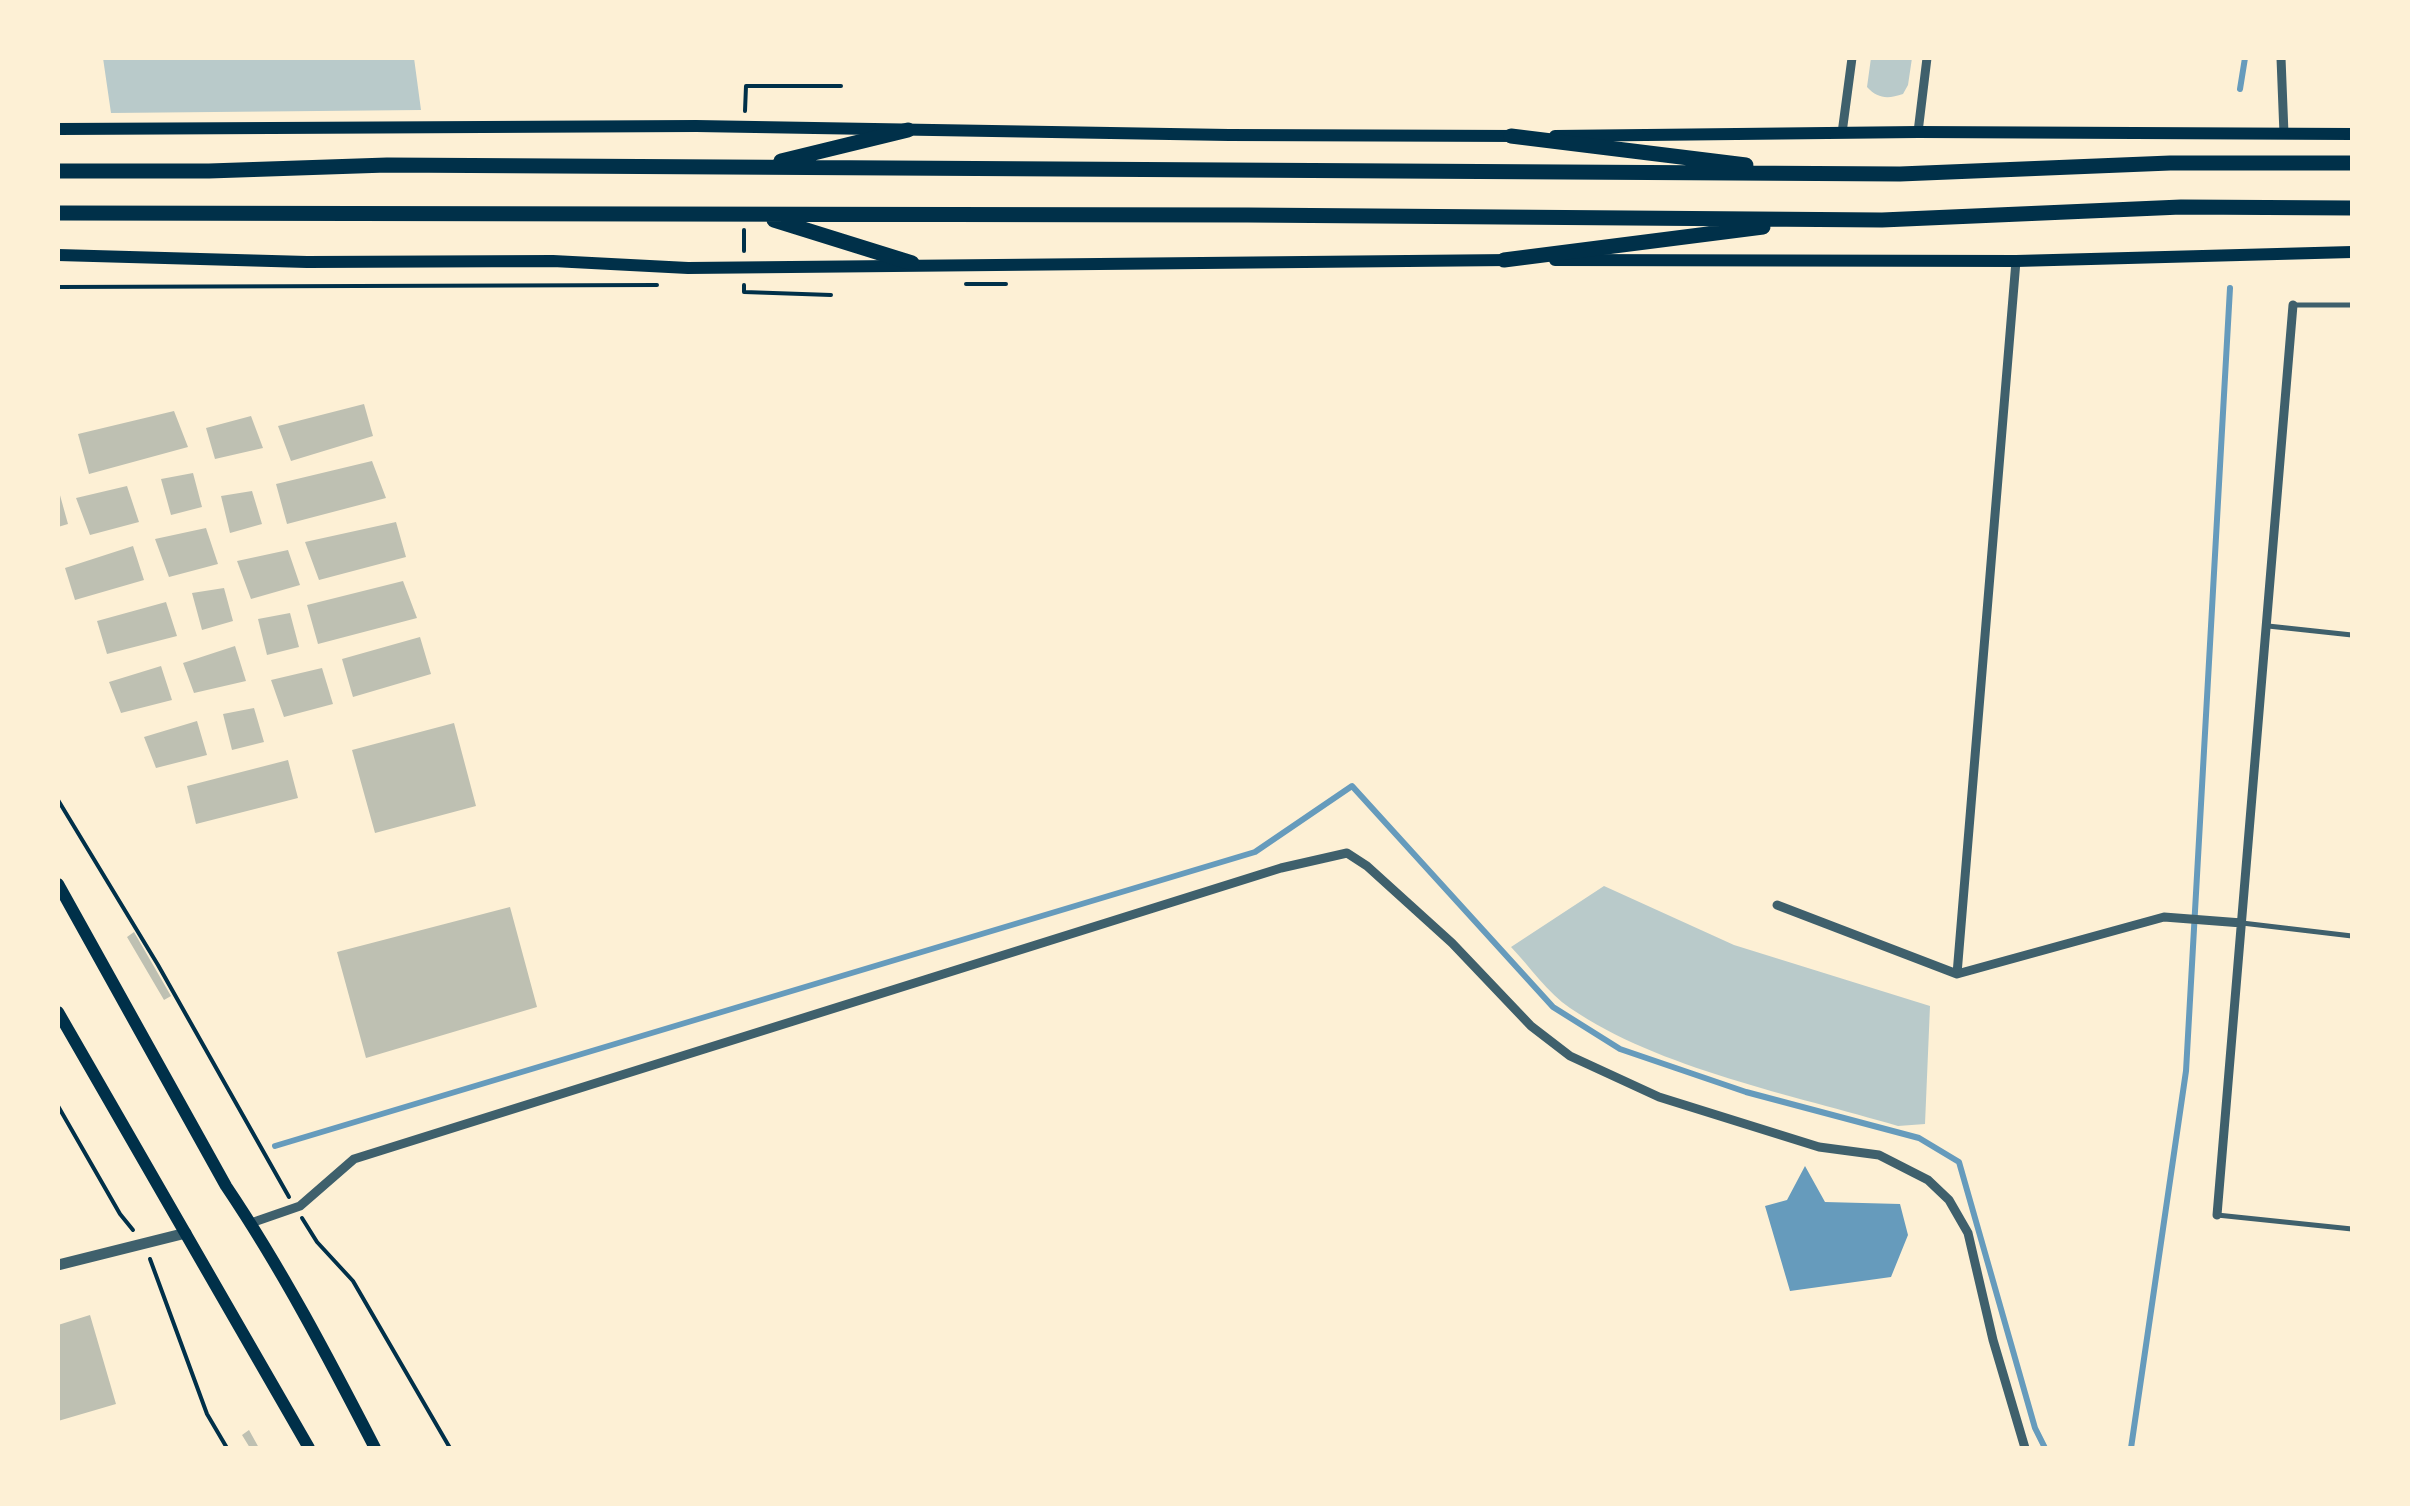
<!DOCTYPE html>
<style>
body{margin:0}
#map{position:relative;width:2410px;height:1506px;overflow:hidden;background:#fdf0d5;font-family:Roboto,sans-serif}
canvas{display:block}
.frame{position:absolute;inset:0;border:60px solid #fdf0d5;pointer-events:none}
</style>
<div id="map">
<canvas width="2410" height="1506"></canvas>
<div class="frame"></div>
</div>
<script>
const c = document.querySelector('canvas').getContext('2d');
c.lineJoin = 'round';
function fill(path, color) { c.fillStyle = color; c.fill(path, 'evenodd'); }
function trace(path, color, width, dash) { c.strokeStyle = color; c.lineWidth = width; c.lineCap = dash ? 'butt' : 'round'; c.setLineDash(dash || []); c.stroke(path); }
fill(new Path2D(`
 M103,58H414L421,110L111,113Z
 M1871,58H1912L1908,85L1903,94C1888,99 1878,99 1867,87Z
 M1604,886L1734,945L1930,1006L1925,1124L1898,1126C1794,1095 1659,1069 1570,1008C1548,993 1530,967 1511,947Z`), '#b9caca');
fill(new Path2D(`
 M1805,1166L1825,1202L1900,1204L1908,1235L1891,1277L1790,1291L1765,1206L1787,1200Z`), '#669bbc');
trace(new Path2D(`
 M2240,89L2245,58
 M275,1146L1255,852L1352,786L1553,1007L1620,1049L1746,1092L1919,1138L1959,1162L2035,1428L2045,1448
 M2131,1448L2186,1071L2230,288`), '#669bbc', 6);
fill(new Path2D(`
 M364,404L373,436L291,461L278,426Z
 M174,411L188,447L89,474L78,434Z
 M251,416L263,448L215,459L206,428Z
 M372,461L386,498L287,524L276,484Z
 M193,473L202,507L171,515L161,479Z
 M127,486L139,522L90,535L76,498Z
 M58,488L68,524L58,527Z
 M252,491L262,524L230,533L221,496Z
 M396,522L406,557L319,580L305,542Z
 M206,528L218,564L169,577L155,539Z
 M133,546L144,580L75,600L65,568Z
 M288,550L300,585L251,599L237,561Z
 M403,581L417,618L318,644L307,605Z
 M224,588L233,621L202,630L192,593Z
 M166,602L177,636L107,654L97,621Z
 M290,613L299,647L267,655L258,619Z
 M420,637L431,674L353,697L342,659Z
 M235,646L246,681L194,693L183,663Z
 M161,666L172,700L121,713L109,682Z
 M322,668L333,704L284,717L271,680Z
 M254,708L264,742L232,750L223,714Z
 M197,721L207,755L156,768L144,737Z
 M454,723L476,806L375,833L352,750Z
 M288,760L298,798L196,824L187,786Z
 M510,907L537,1007L366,1058L337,952Z
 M134,932L171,996L164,1000L127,937Z
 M90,1315L116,1404L58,1421V1325Z
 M249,1430L259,1448H250L242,1435Z`), '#bec0b2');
trace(new Path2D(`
 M745,111L746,86H841
 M744,251V230
 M966,284H1006
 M744,285V292L831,295
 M58,287L657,285
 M58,800L158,965L289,1197
 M58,1106L120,1214L133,1230
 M302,1218L317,1242L353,1281L450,1448
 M150,1259L207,1414L227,1448`), '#003049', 4);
trace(new Path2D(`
 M2293,305H2352
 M2268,626L2352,635
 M2242,923L2352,936
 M2217,1215L2352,1229`), '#3f606c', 5);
trace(new Path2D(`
 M2281,58L2284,134
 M1918,132L1927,58
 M1842,133L1852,58
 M1777,905L1957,974L2164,917L2242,923
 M1957,974L2016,261
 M2217,1215L2293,305
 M251,1223L300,1206L354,1159L1281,868L1347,853L1367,866L1452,943L1531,1026L1570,1056L1659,1097L1819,1147L1879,1155L1928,1180L1949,1200L1968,1233L1993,1340L2025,1448`), '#3f606c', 9);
trace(new Path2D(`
 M58,1265L186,1233`), '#3f606c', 11);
trace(new Path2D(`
 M58,129L696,126L1229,135L1520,136
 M1555,136L1918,132L2352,134
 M58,255L307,262L553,261L688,268L1510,260
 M1555,260L2016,261L2352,252
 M58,884L226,1186C282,1269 329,1359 375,1448
 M58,1012L309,1448`), '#003049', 12);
trace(new Path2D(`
 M1511,136L1746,165
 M781,161L908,130
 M58,171H209L387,165L1900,174L2170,163H2352
 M58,213L1248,215L1882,220L2181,207L2352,208
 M774,220L912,263
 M1504,260L1763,227`), '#003049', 15);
</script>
